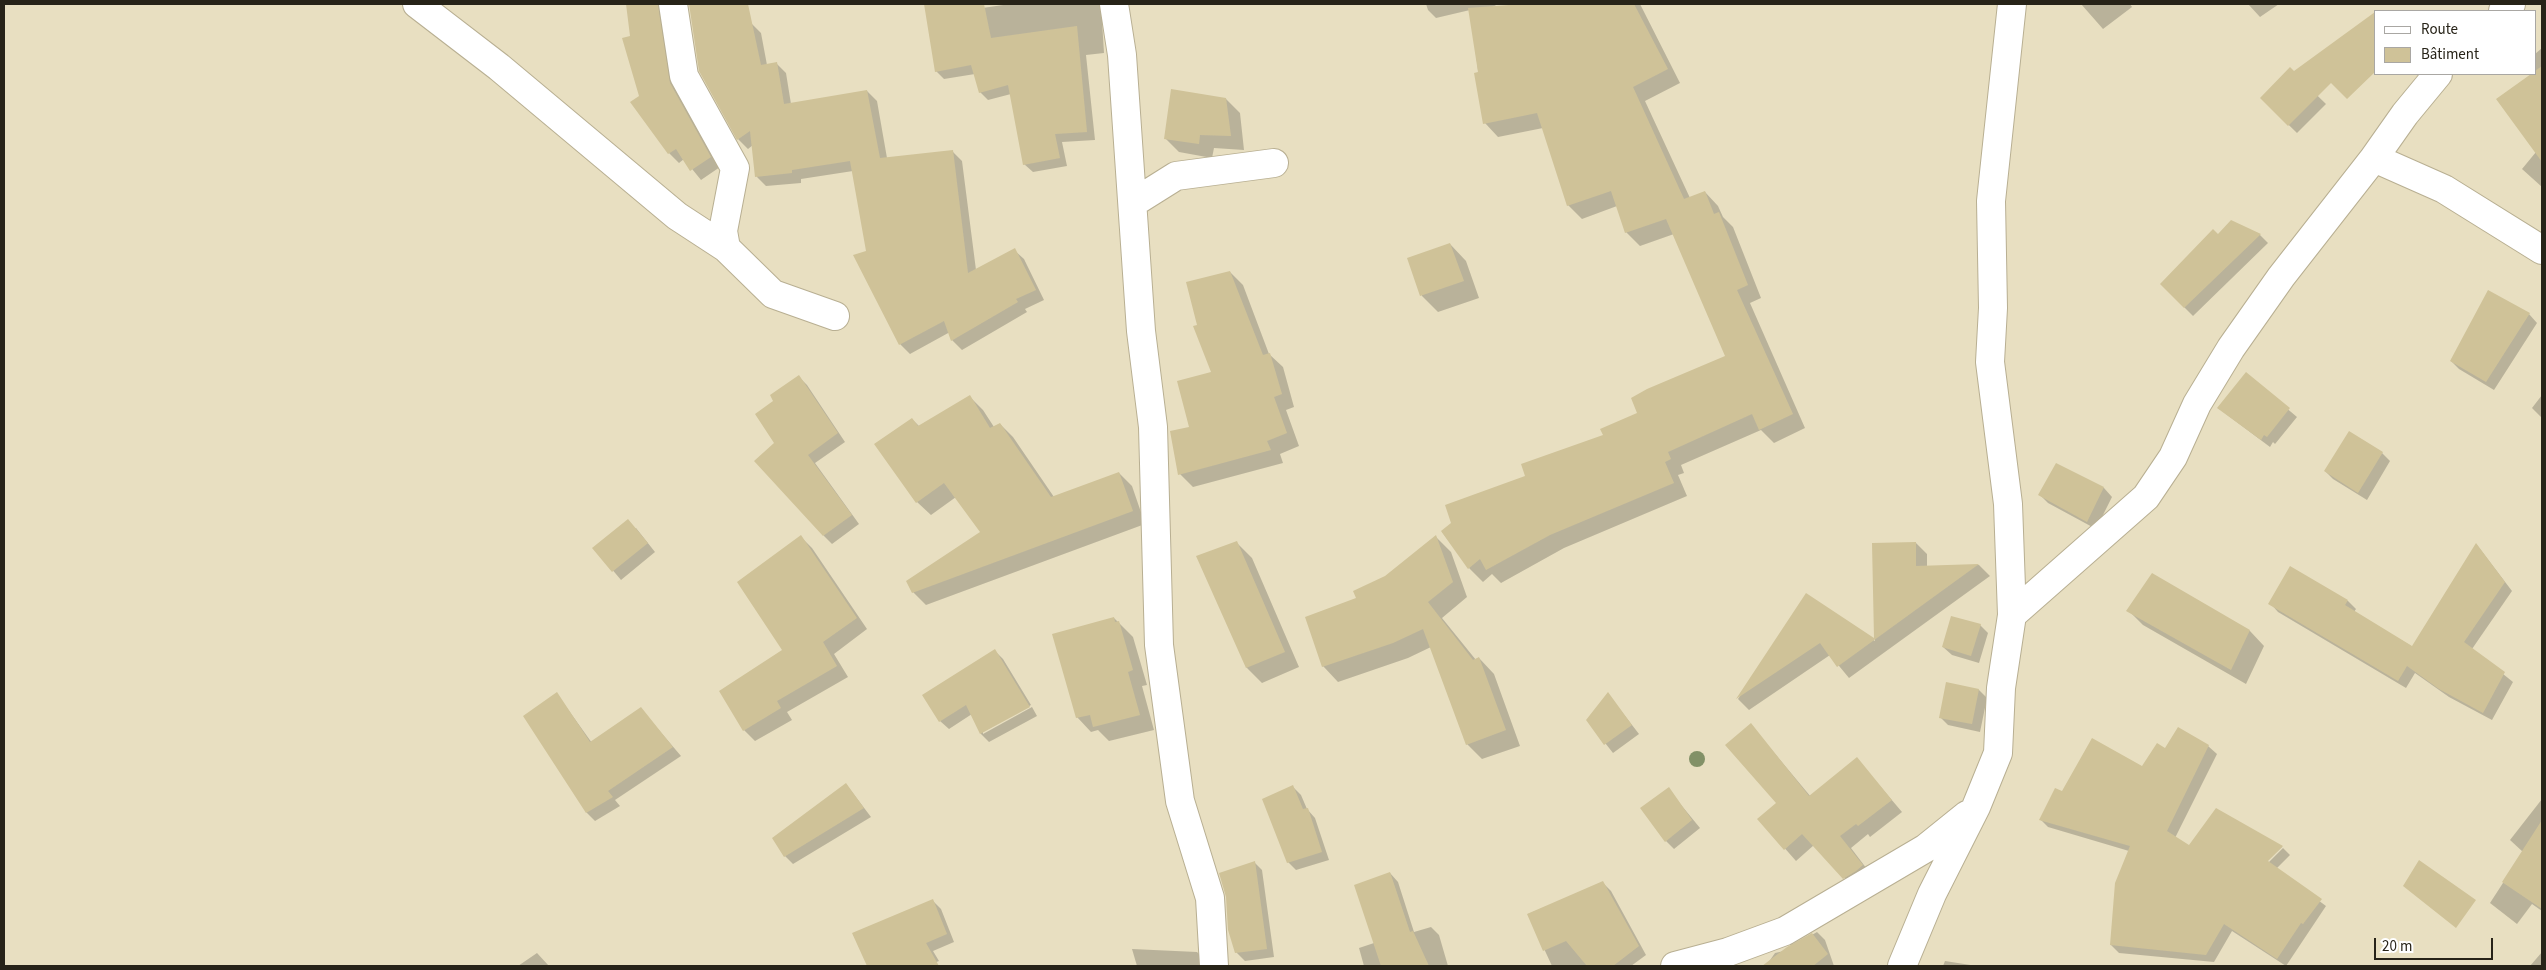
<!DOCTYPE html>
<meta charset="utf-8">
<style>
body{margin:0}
#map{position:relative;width:2546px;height:970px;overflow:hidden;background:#e8dfc1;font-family:"Source Sans 3",sans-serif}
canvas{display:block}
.frame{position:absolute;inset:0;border:5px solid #272318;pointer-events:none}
.legend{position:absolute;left:2374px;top:10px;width:162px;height:65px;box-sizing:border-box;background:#fff;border:1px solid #a9a7a3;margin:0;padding:6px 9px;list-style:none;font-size:15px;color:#272318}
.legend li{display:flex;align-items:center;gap:10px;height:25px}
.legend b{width:25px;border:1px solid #a9a7a3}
.scale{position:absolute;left:2374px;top:938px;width:119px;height:22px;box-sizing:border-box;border:2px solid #272318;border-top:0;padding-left:6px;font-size:15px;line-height:18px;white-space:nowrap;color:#272318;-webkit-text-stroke:4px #fff;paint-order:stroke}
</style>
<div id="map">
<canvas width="2546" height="970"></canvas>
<div class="frame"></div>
<ul class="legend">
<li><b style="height:6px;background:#fff"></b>Route</li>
<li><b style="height:14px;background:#cfc298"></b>Bâtiment</li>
</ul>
<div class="scale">20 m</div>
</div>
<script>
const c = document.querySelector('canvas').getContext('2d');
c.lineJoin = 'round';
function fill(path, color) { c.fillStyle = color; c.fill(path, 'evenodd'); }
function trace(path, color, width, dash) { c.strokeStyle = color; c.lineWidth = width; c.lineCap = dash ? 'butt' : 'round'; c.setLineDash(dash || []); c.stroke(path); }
fill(new Path2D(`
 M627,4H671L720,167L701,180L684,159L679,163L669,153L632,102L640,96Z
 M690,4H747L751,23L761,33L767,65L776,63L786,73L791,104L867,91L877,101L887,158L953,152L962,161L976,270L1014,250L1024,259L1044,300L1025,309L1027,312L962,350L952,340L950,332L910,354L900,344L868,252L853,171L801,179V183L766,186L757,177L753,145L748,149L738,139L700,70Z
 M1010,4H1101L1104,53L1086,55L1095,140L1062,142L1067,166L1033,172L1024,164L1011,94L988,100L980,92L975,74L944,79L936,71L927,16Z
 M1426,4H1498L1491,8L1527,13L1555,4H1640L1680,83L1645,101L1690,198L1705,192L1718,206L1723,217L1733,227L1761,298L1750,303L1805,428L1774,443L1761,430L1681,465L1684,473L1678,475L1687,496L1564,548L1501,583L1492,574L1483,582L1469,568L1442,532L1527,476L1604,436L1727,356L1674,234L1640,246L1626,232L1617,206L1582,219L1568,205L1543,128L1498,137L1485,123L1470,10L1436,18L1428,10Z
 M2081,4H2130L2132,7L2103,29Z
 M2248,4H2279L2260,17Z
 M2542,48V187L2522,169L2536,152L2498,99L2535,74V54Z
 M2290,69L2326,104L2297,133L2261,98Z
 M1226,99L1240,113L1244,150L1214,148L1212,158L1179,152L1165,138Z
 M2232,222L2260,235L2268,243L2193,316L2167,290Z
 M1450,244L1466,261L1479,298L1438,312L1422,296L1408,259Z
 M1230,272L1243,285L1269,354L1283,367L1294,407L1286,410L1299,446L1280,454L1283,463L1193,487L1180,474L1190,428L1213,372L1199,325Z
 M2529,314L2537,323L2494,390L2459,369L2451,361Z
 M2246,374L2297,417L2275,444L2273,442L2270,447L2218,408Z
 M799,377L807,385L845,442L815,463L859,524L832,544L824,536L775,401Z
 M2542,395V418L2532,408Z
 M970,397L983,410L994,427L1000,424L1013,437L1054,497L1119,473L1132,486L1145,524L926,605L913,592L982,533L956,497L931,515L917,502L876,445L912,419L919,426Z
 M2382,453L2390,461L2367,500L2333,479L2325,471Z
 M2057,465L2104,488L2112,497L2096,529L2048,503L2040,495Z
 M636,528L655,552L621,580L594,548Z
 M801,537L812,548L867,629L834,654L848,677L787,712L792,720L755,741L744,730L784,651Z
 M1436,537L1451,552L1467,597L1442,618L1476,660L1479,658L1494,674L1520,746L1482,759L1467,744L1431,647L1408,658L1338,682L1323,666L1358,599Z
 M1237,543L1252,558L1299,667L1262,683L1247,668L1198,557Z
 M1916,543L1927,554V567L1979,565L1990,576L1849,678L1830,655L1749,710L1738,699L1807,595L1875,641L1874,544Z
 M2477,545L2512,591L2472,649L2513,682L2492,720L2449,697L2415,673L2406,688L2278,612L2270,603L2348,601L2356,609L2354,612L2413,647Z
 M2152,575L2250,631L2264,646L2246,684L2143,625L2128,610Z
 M1114,618L1133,637L1147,685L1142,686L1154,730L1109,741L1098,730L1091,732L1077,717Z
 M1980,625L1988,633L1979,663L1952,655L1943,647Z
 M995,651L1003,659L1031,705L983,732V734L1032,707L1037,716L989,742L981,734L972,714L949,729L940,721Z
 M1947,684L1979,690L1987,698L1980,732L1948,725L1940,717Z
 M557,694L592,743L641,709L681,756L615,800L620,806L595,821L587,813L524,716Z
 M1608,694L1639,734L1613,753L1587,720Z
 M1751,725L1811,797L1857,759L1902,812L1870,837L1868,834L1851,848L1873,877L1855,889L1814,845L1796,861L1759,819L1778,803Z
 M2208,746L2217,754L2175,838L2190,847L2216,809L2282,847L2263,865L2264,867L2283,848L2290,855L2276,869L2326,906L2286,966L2232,931L2214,962L2119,953L2111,945L2129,851L2048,827L2040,819L2062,793L2142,767L2165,750Z
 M846,784L871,817L793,864L785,856Z
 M1293,787L1301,795L1307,809L1315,818L1329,860L1296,870L1288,862Z
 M1668,789L1700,828L1674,849L1666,841Z
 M2542,799V911L2532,904L2517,924L2490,903L2523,852L2510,840Z
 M1254,862L1262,870L1274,957L1245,961L1236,952Z
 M1390,873L1398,882L1414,932L1431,927L1439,935L1448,966H1364L1359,948L1374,943Z
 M1603,883L1611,891L1646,955L1631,966H1552L1528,914Z
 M933,901L941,909L954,942L933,951L939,961L926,966H868L853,934Z
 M1817,932L1825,940L1834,966H1766L1775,953L1784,951Z
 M1132,949L1197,952L1205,960L1206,966H1137Z
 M2542,952V966H2530Z
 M537,953L549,966H518Z
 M1945,961L1977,966H1943Z`), '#0003');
fill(new Path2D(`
 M626,4H658L670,83L711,157L690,171L676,149L668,154L630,102L639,96L622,38L630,36Z
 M689,4H748L761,65L777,62L784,104L867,90L880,158L953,150L968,273L1015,248L1036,290L1016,299L1018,302L951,341L944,321L899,345L853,255L866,251L850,161L792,170V173L755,177L750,131L737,140L699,71Z
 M924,4H984L991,38L1077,26L1087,132L1055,134L1060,158L1023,165L1008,85L979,93L971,65L935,72Z
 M1522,4H1634L1668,69L1633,87L1684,199L1705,191L1714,214L1719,212L1748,285L1737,290L1793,414L1759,430L1752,414L1668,452L1671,459L1665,462L1674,483L1550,535L1486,570L1480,559L1468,569L1441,531L1451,523L1445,505L1525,476L1521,464L1603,435L1600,429L1637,413L1631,398L1647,389L1725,356L1666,219L1625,233L1611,191L1567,206L1537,113L1483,124L1474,73L1478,72L1468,8Z
 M2375,12V72L2347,99L2331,83L2288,126L2260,98L2290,67L2294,71Z
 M2542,66V162L2496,99L2531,74H2535V71Z
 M1171,89L1226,98L1231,136L1200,135L1199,144L1164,139Z
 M2231,220L2261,234L2184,308L2160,284L2213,229L2218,234Z
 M1450,243L1464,281L1420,296L1407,258Z
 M1230,271L1263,355L1270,353L1282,394L1274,397L1287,433L1267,441L1271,450L1178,475L1170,431L1189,427L1177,381L1211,372L1193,326L1197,325L1186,282Z
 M2488,290L2530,313L2486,382L2450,361Z
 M2246,372L2290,408L2267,437L2264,435L2261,440L2217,408Z
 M799,375L838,433L808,455L852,515L823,536L754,461L774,443L755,414L773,401L770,395Z
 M970,395L990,428L1000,423L1051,497L1119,472L1133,511L912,593L906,581L980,532L944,483L916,503L874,444L912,418L918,426Z
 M2349,431L2383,452L2358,493L2324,471Z
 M2056,463L2104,487L2087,522L2038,495Z
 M628,519L648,543L612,572L592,548Z
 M801,535L857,618L823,642L837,666L777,701L781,708L743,731L719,691L782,650L737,582Z
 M1436,535L1453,582L1428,602L1473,660L1479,657L1506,730L1466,745L1423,629L1393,643L1322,667L1305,617L1356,598L1353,591L1385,576Z
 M1237,541L1285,652L1246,668L1196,556Z
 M1916,542V566L1979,564L1837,667L1820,643L1736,699L1806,593L1874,638L1872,543Z
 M2476,543L2505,582L2464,642L2505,672L2483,713L2439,689L2407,666L2398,681L2268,604L2290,566L2348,600L2345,605L2412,646Z
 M2152,573L2250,630L2231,670L2126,611Z
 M1951,616L1981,624L1971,656L1942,647Z
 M1114,617L1115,622L1119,621L1133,670L1128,672L1140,715L1093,727L1090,715L1076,718L1052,634Z
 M995,649L1030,707L980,734L966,705L939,722L922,695Z
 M1946,682L1979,689L1972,724L1939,718Z
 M557,692L590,742L641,707L673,747L608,791L613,797L586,813L523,716Z
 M1608,692L1632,725L1604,745L1586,720Z
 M1751,723L1809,796L1857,757L1892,800L1858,826L1856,824L1840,836L1863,865L1856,871L1843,879L1802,834L1784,850L1757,819L1776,803L1725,745Z
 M2178,727L2209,745L2167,831L2189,845L2216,808L2283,846L2268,861L2322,899L2303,924L2301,923L2277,959L2224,924L2206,955L2110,945L2115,883L2130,846L2039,820L2055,788L2062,791L2092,738L2142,766L2157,743L2165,748Z
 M846,783L864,808L784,857L772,838Z
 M1293,785L1303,809L1308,808L1322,852L1287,863L1262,799Z
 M1669,787L1692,820L1665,842L1640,808Z
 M2542,820V909L2502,882Z
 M2419,860L2476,900L2456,928L2403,886Z
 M1255,861L1267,949L1235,953L1228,930L1226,897L1219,873Z
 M1390,872L1410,932L1413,931L1429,966H1381L1354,885Z
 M1603,881L1639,946L1613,966H1587L1566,941L1543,951L1527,914Z
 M933,899L947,934L926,943L939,966H867L852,933Z
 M1812,933L1828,954L1813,966H1762L1787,947Z`), '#cfc298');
const minor = new Path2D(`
 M417,4L499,67L677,216L726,248L773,294L835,316
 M673,4L684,76L735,168L723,231L726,248
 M1114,4L1122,55L1141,331L1153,427L1159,645L1180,801L1210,898L1214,966
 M2503,11L2511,4
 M2374,158L2405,114L2438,74
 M1133,203L1176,176L1274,163
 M2012,615L2146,497L2173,457L2197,404L2231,348L2281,277L2374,158L2444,189L2542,250
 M1675,966L1728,952L1785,931L1926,848L1967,815
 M1902,966L1932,894L1976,807L1998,753L2001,688L2012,615L2008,504L1990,362L1993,308L1991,201L2012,4`);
trace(minor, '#b8af92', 30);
trace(minor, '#fff', 28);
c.fillStyle = '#829167';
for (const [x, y] of [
 [1697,759]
]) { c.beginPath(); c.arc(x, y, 8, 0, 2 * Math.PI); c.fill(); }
</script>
